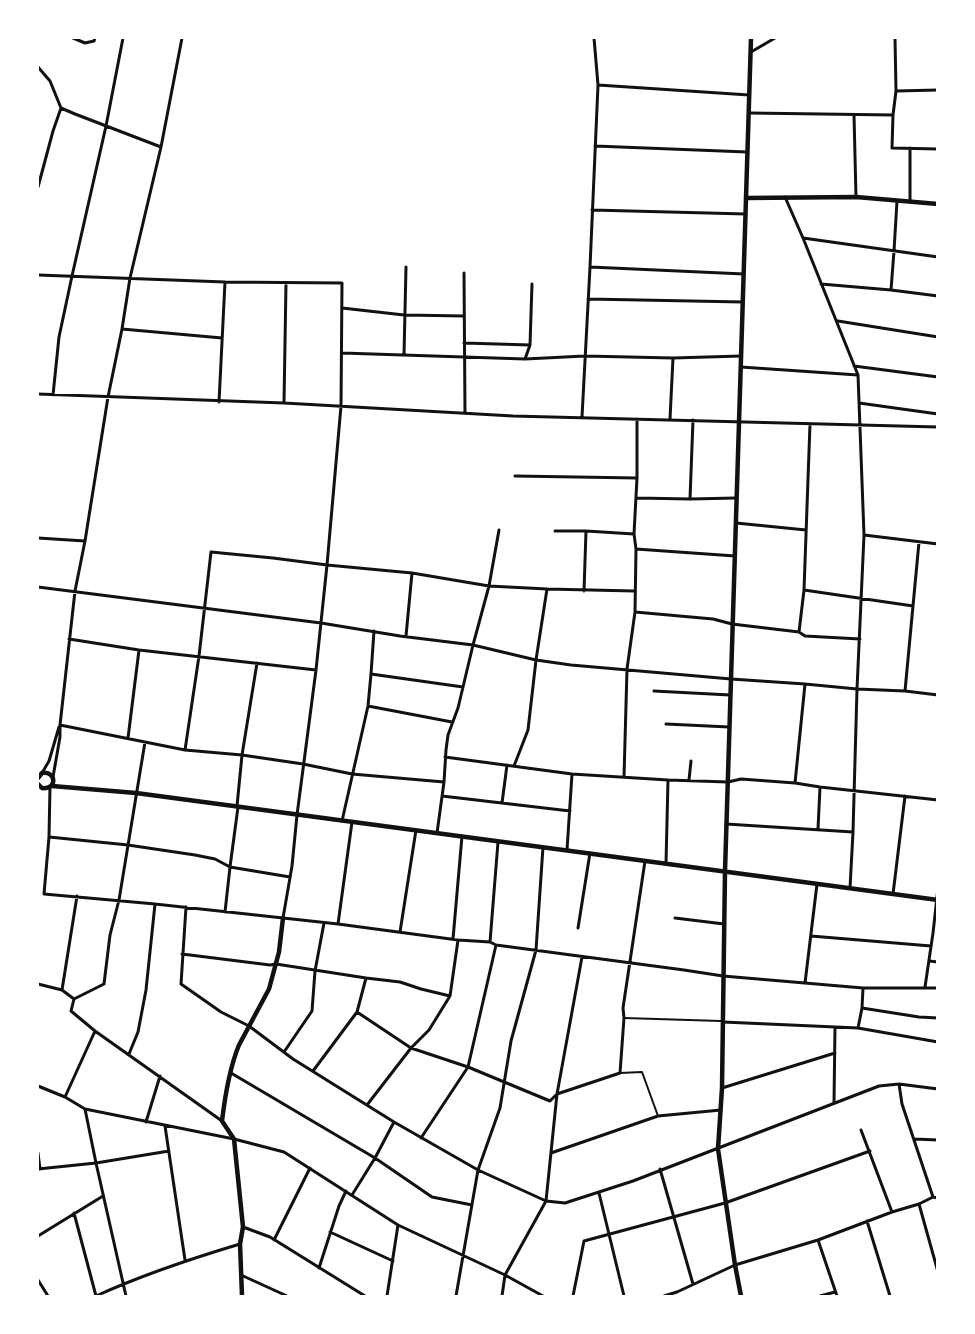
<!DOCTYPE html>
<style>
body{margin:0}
#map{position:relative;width:975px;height:1334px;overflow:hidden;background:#fff;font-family:Manrope,sans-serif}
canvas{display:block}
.frame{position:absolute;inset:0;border:39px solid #fff;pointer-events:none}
</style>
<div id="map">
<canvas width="975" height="1334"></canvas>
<div class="frame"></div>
</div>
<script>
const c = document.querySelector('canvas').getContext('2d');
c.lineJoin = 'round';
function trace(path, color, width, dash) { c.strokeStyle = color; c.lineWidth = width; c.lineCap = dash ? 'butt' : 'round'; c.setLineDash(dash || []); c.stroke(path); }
trace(new Path2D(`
 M624,1018L721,1021
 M620,1073L642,1072L658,1116`), '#111', 2);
trace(new Path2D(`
 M73,38L85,43L94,41L95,38
 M895,38L896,91L893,115L892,148L938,149
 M751,52L775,38
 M38,67L50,81L61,108L75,114L161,147
 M598,85L749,95
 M896,91L938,90
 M749,113L893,115
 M854,115L856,197
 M595,146L747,152
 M910,148V201
 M38,187L53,131L61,108
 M785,197L803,238L858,375L864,535L857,689L853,832L850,888
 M592,210L746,214
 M803,238L938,257
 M590,267L744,274
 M464,273L465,413
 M38,275L225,282L342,283L341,406L327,565L316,670L297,815L292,866L283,918
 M821,284L891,290L938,296
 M891,290L894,251L897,201
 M588,299L743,302
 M342,308L404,315L464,316
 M838,321L938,337
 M122,329L222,338
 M464,343L530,345
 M342,353L525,359L585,356L673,358L741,356
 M404,355L406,267
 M525,359L530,345L532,284
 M854,366L938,377
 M741,367L858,375
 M38,394L284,403L513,416L938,427
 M53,395L59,337L72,276L106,126L123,38
 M219,402L225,282
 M284,403L286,283
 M859,403L938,414
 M582,417L590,267L598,85L594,38
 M670,419L673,358
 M515,476L637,478
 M637,498L690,499L736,498
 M690,499L693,420
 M736,523L806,530
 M555,531H586L634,534
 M864,535L938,544
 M38,538L85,541
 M636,549L735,556
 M38,587L321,623L400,636L473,645L536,660L571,665L731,679L805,684L857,689L905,691L938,695
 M804,590L913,606
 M584,591L586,531
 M635,612L713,619L732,624L799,632L805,636L860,639
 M799,632L804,590L810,424
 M406,636L412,573
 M69,639L139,650L316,670
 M371,674L463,687
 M654,691L730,695
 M905,691L919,542
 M368,706L452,722
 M666,724L729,727
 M60,725L185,750L242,755L303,764L352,774L444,782
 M128,738L139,650
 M185,750L199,656L211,552L273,558L327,565L412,573L489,586L547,589L634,591
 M445,757L572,774L668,780L728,782L741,779L795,783L820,787L938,800
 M514,766L528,730L536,660L547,589
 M42,773L49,761L59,727
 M53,777L60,737V725L75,591L85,541L108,397L122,329L130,278L161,147L182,38
 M624,777L627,669L635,612L636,549L634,534L637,478V419
 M689,780L691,761
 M795,783L805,684
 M50,787L49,837L44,894L155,904L338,924L458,940L490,942L496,945L684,970L723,976L863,988H938
 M442,796L570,811
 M502,803L507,765
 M237,806L242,755L257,663
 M342,821L368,706L371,674L374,631
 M726,824L853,832
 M818,829L820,787
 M437,833L444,782L446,750L448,735L458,708L473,645L489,586L499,530
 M49,837L128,845L195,855L215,859L230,867L290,877
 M567,850L572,774
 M666,863L668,780
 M893,894L905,796
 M186,907L181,984L221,1012L249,1026L293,1059L394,1122L478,1170L546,1201L565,1203L633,1181L879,1086L899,1084L938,1089
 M225,912L230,867L238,807
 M675,918L724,924
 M338,924L352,822
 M578,928L590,853
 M400,932L416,830
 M811,936L931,946
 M453,939L462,836
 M490,942L498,842
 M182,954L270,965L276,964L366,978L400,982L421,989L450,996
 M929,961L938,962
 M805,983L817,884
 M38,984L62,990L74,999L71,1011L95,1031L222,1121
 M925,987L933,933L938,888
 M62,990L77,896
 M74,999L104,984L110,935L119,900L145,742
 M862,1008L919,1017L938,1018
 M357,1012L411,1048L468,1067L550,1101L557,1094L620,1073L624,1018L623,1008L645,861
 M723,1022L858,1028L938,1042
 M858,1028L862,1008L863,988
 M284,1052L312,1011L315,971L324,923
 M129,1054L138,1032L146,990L155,904
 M313,1071L357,1012L366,978
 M231,1073L375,1158L432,1197L472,1205
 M899,1084L902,1104L933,1197
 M38,1086L65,1097L85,1109L234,1139L284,1152L398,1225L505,1275L543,1296
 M722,1088L835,1053
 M65,1097L95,1031
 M834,1103L835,1027
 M367,1105L411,1048L429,1030L450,996L458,940
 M85,1109L96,1163L126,1296
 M146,1122L160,1076
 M165,1126L185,1260
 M861,1130L892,1212
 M421,1138L468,1067L496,945
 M914,1139L938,1140
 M38,1153L40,1169
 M551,1153L658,1116L721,1110
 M38,1169L96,1163L169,1151
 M660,1169L693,1284
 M599,1193L624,1296
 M352,1195L375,1158L394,1122
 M919,1204L938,1272
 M74,1213L96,1296
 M867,1221L890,1296
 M243,1227L270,1237L365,1296
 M330,1232L393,1261
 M38,1236L103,1196
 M274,1240L310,1168
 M818,1240L837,1296
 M319,1268L339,1206L346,1191
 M241,1275L287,1296
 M38,1280L48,1296
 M96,1296C144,1274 190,1259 240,1244
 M387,1296L398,1225
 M456,1296L478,1170L500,1108L511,1041L536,950L543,847
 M502,1296L505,1275L546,1201L557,1094L582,957
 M573,1296L584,1241L725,1203L870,1151
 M664,1296L677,1292L735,1265L818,1240L892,1212L919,1204L933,1197L938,1198
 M820,1296L835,1292`), '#111', 3);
trace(new Path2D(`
 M746,198L856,197L938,204
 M242,1296L240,1244L243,1227L234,1139L222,1121C225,1096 229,1069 239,1045L269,989L279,952L283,918`), '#111', 4.5);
trace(new Path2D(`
 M38,778L42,773C57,771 57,790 42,788L38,784
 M52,786L136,793L938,900
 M741,1296L735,1265L718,1149L722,1088L725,871L751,38`), '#111', 4.5);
</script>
